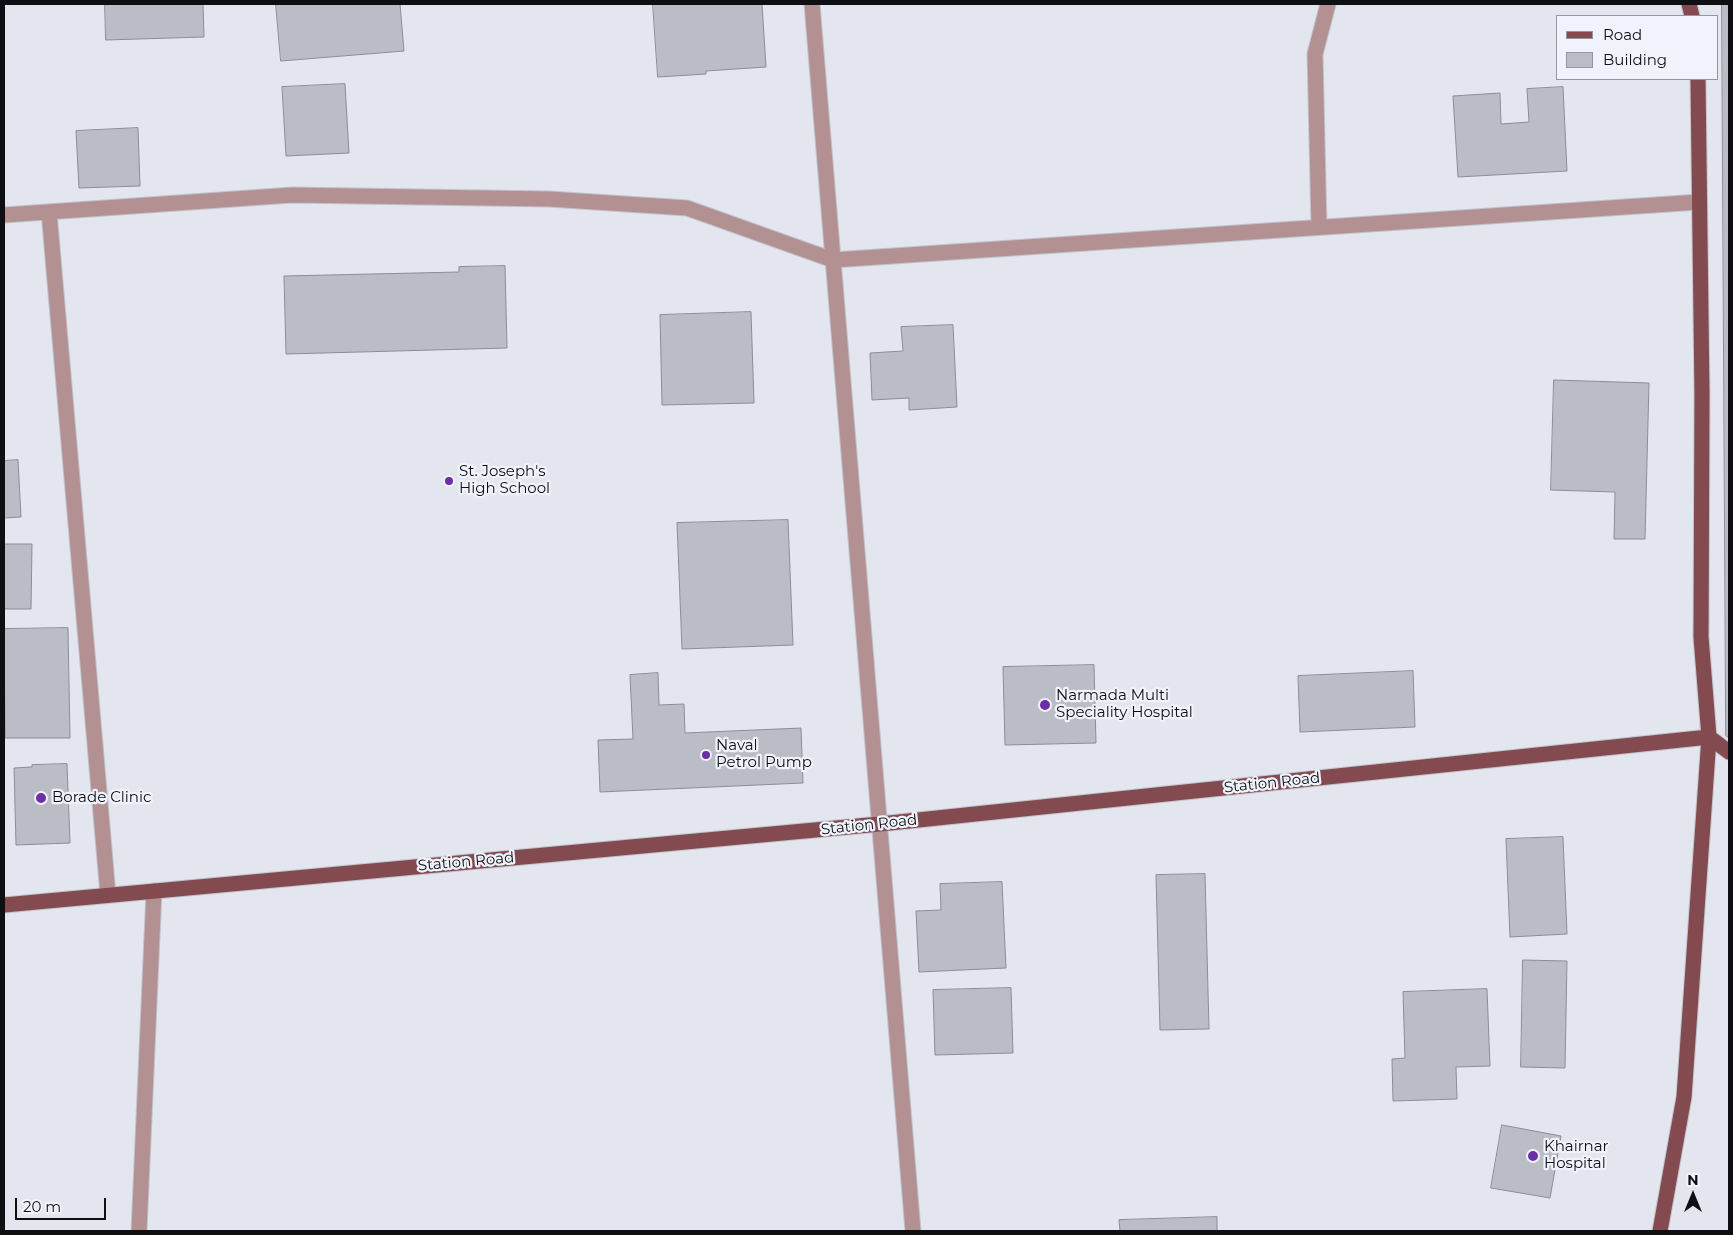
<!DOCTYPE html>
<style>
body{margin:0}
#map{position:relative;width:1733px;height:1235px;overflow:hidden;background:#e3e5ef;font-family:Montserrat,sans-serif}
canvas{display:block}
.frame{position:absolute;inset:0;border:5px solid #0e0f12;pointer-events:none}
.legend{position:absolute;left:1556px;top:15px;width:162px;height:65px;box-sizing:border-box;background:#f0f2fc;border:1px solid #96979e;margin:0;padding:6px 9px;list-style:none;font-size:15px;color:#0e0f12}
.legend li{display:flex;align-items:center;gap:10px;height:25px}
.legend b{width:25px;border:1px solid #96979e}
.north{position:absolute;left:1668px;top:1170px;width:50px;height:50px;-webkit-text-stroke:4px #f0f2fc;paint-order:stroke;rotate:0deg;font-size:14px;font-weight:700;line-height:20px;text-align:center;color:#0e0f12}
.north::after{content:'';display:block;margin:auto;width:18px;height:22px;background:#0e0f12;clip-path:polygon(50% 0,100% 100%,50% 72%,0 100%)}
.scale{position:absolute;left:15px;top:1198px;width:91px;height:22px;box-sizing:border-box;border:2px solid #0e0f12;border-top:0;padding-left:6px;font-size:15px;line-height:18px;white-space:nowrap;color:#0e0f12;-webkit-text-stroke:4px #f0f2fc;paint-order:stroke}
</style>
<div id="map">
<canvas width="1733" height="1235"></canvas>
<div class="frame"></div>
<ul class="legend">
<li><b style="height:6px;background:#834a4f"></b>Road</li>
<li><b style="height:14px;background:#bbbdc6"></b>Building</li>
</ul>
<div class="north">N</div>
<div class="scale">20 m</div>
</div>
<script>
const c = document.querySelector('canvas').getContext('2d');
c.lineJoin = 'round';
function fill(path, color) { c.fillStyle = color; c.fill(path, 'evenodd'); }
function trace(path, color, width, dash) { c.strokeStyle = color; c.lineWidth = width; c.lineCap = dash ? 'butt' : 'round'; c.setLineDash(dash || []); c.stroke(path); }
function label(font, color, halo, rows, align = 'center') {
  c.font = font + ' Montserrat,sans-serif'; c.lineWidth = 4.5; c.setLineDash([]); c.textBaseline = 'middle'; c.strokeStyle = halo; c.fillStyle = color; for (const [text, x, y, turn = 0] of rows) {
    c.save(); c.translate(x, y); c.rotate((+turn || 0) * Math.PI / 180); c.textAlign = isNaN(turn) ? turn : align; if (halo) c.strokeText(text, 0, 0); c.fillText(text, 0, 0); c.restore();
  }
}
const building = new Path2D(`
 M105,4H203L204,37L106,40Z
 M276,4H400L404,51L281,61Z
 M653,4H762L766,67L706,71V74L658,77Z
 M1722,4H1729V738L1726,736Z
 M345,84L349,153L286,156L282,87Z
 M1563,87L1567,171L1458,177L1453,96L1500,93L1501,124L1529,122L1527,89Z
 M138,128L140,186L79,188L76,131Z
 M505,266L507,348L286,354L284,276L459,272V267Z
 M751,312L754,403L662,405L660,315Z
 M953,325L957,407L909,410V398L872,400L870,353L903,351L901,327Z
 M1554,380L1649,383L1645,539H1614L1615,492L1551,490Z
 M18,460L21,517L4,518V461Z
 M788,520L793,645L682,649L677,523Z
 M4,544H32L31,609H4Z
 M68,628L70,738H5L4,629Z
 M1094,665L1096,743L1005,745L1003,667Z
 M1413,671L1415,727L1300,732L1298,676Z
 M658,673L659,705L684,704L685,733L801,728L803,783L600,792L598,740L633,739L630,675Z
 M67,764L70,843L16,845L14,768L32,767V765Z
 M1563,837L1567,934L1510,937L1506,839Z
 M1205,874L1209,1029L1160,1030L1156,875Z
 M1002,882L1006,968L919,972L916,911L941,910L940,884Z
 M1523,960L1567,961L1565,1068L1521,1067Z
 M1011,988L1013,1053L935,1055L933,990Z
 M1487,989L1490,1066L1456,1067L1457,1099L1393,1101L1392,1059L1405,1058L1403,992Z
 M1502,1125L1561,1136L1550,1198L1491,1188Z
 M1217,1217V1231H1120L1119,1220Z`);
fill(building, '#bbbdc6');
trace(building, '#8b8d96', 1);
const minor = new Path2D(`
 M812,4L913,1231
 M49,212L108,895
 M4,215L292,195L549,199L687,208L833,260L1699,202
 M1319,227L1315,54L1328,4
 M139,1231L154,891`);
const major = new Path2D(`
 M1689,4L1692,16
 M4,905L880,824L1709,737L1729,752
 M1660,1231L1684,1097L1709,737L1701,637L1702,395L1698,79`);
trace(minor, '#c1c3cc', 17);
trace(major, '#c1c3cc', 17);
trace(minor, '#b39193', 15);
trace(major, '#834a4f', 15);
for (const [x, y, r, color] of [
 [449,481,5,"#6c30a6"],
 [1045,705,6,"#6c30a6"],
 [706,755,5,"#6c30a6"],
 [41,798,6,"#6c30a6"],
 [1533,1156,6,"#6c30a6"]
]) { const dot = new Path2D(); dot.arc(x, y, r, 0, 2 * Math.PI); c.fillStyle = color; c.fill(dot); trace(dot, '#f0f2fc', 2); }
label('15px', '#0e0f12', '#f0f2fc', [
 ["St. Joseph's",459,472],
 ["High School",459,489],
 ["Narmada Multi",1056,696],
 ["Speciality Hospital",1056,713],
 ["Naval",716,746],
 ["Petrol Pump",716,763],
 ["Borade Clinic",52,798],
 ["Khairnar",1544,1147],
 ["Hospital",1544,1164]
], 'left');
label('15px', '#0e0f12', '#f0f2fc', [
 ["Station Road",1272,783,-6],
 ["Station Road",869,825,-6],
 ["Station Road",466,862,-5]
]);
</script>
